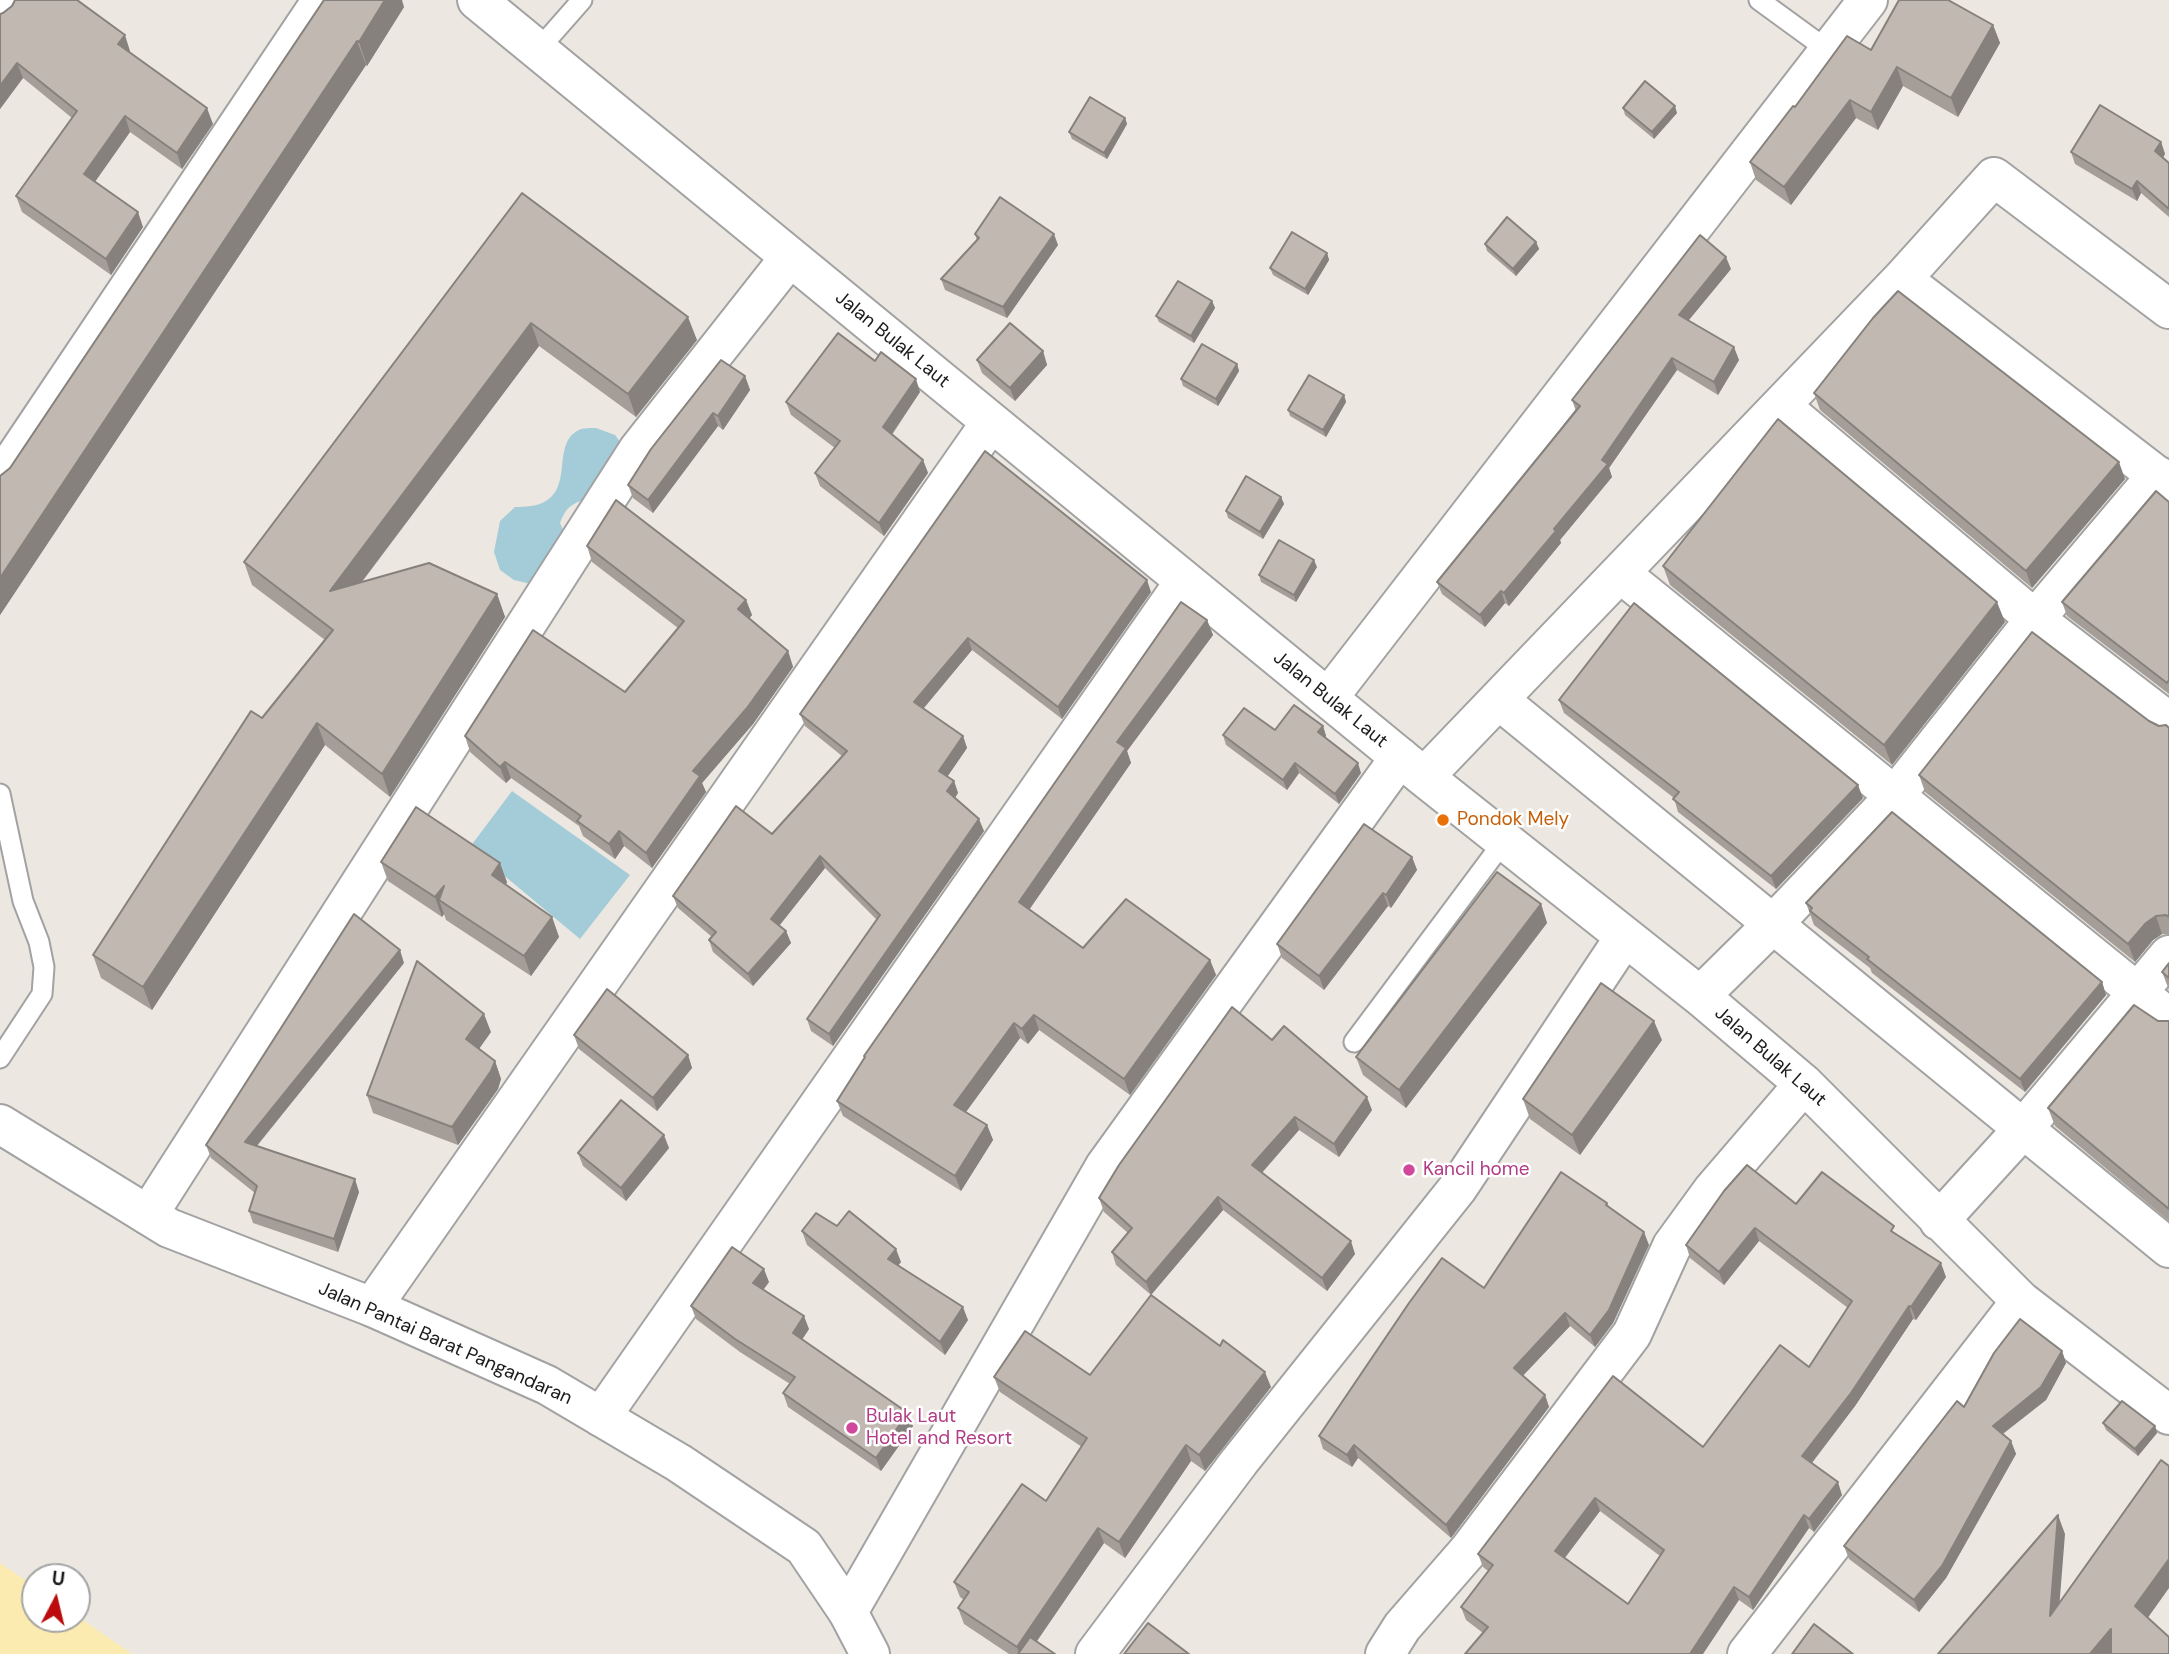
<!DOCTYPE html>
<style>
body{margin:0}
#map{position:relative;width:2169px;height:1654px;overflow:hidden;background:#ece8e1;font-family:"DM Sans",sans-serif}
canvas{display:block}
.north{position:absolute;left:21px;top:1563px;width:70px;height:70px;box-sizing:border-box;background:#fff;border:2px solid #a4a4a4;border-radius:50%;rotate:7deg;font-size:19px;font-weight:700;line-height:28px;text-align:center;color:#1b1b1b}
.north::after{content:'';display:block;margin:auto;width:24px;height:32px;background:#bb0b0c;clip-path:polygon(50% 0,100% 100%,50% 72%,0 100%)}
</style>
<div id="map">
<canvas width="2169" height="1654"></canvas>
<div class="north">U</div>
</div>
<script>
const c = document.querySelector('canvas').getContext('2d');
c.lineJoin = 'round';
function fill(path, color) { c.fillStyle = color; c.fill(path, 'evenodd'); }
function trace(path, color, width, dash) { c.strokeStyle = color; c.lineWidth = width; c.lineCap = dash ? 'butt' : 'round'; c.setLineDash(dash || []); c.stroke(path); }
function label(font, color, halo, rows, align = 'center') {
  c.font = font + ' "DM Sans",sans-serif'; c.lineWidth = 5; c.setLineDash([]); c.textBaseline = 'middle'; c.strokeStyle = halo; c.fillStyle = color; for (const [text, x, y, turn = 0] of rows) {
    c.save(); c.translate(x, y); c.rotate((+turn || 0) * Math.PI / 180); c.textAlign = isNaN(turn) ? turn : align; if (halo) c.strokeText(text, 0, 0); c.fillText(text, 0, 0); c.restore();
  }
}
fill(new Path2D(`
 M0,1563L35,1587V1619H77V1616L132,1654H0Z`), '#fbebb1');
fill(new Path2D(`
 M596,428L615,435L624,447L596,510L583,500C569,505 565,510 560,523L565,534L531,584L514,580L500,570L494,552L500,521L515,507C586,509 545,446 579,430C583,428 591,428 596,428Z
 M512,791L630,875L580,939L470,847Z`), '#a3ccd8');
const service = new Path2D(`
 M1759,0L1829,51
 M538,50L582,0
 M0,794L23,901L39,942L44,967L42,994L0,1058
 M1354,1042L1504,841`);
const minor = new Path2D(`
 M477,0L1424,777L1700,996L1804,1084L2021,1301L2169,1415
 M0,9L6,0
 M2169,309L1994,177L1902,279L2169,485
 M1781,406L2035,619L2169,722
 M0,480L322,0
 M1620,573L2169,1018
 M1328,698L1868,0
 M1499,700L2169,1248
 M1424,777L1902,279
 M1700,996L1774,923L1894,797L2035,619L2157,475
 M148,1215L638,450L790,257
 M1939,1221L2023,1129L2169,955
 M372,1307L991,422
 M601,1417L1185,581
 M848,1612L1105,1166L1400,757
 M1095,1654L1239,1462L1457,1189L1624,938
 M1385,1654L1402,1627L1469,1550L1632,1334L1672,1246L1712,1191L1804,1084
 M1747,1654L2021,1301`);
const tertiary = new Path2D(`
 M0,1124L169,1228L372,1307L547,1385L679,1463L804,1547L848,1612L870,1654`);
trace(service, '#a2a2a2', 23);
trace(minor, '#a2a2a2', 42);
trace(tertiary, '#a2a2a2', 42);
trace(service, '#fff', 19);
trace(minor, '#fff', 38);
trace(tertiary, '#fff', 38);
fill(new Path2D(`
 M324,0L404,7L367,66L366,65L0,615V476L10,468Z
 M0,14L130,51L129,52L213,124L182,169L130,132L95,182L143,227L111,275L22,212L16,196L72,118L23,78L0,109Z
 M1993,25L2000,43L1958,117L1903,86L1878,130L1856,118L1791,205L1756,180L1750,162L1795,107L1871,50Z
 M1623,108L1677,113L1654,139L1625,115Z
 M1125,118L1127,124L1107,159L1072,139L1069,132Z
 M2161,142L2165,154L2163,157L2169,163V217L2141,193L2137,201L2075,164L2071,152Z
 M522,193L697,340L636,417L539,346L362,582L497,594L505,617L390,797L325,745L152,1010L101,978L93,955L325,640L252,585L244,562Z
 M975,234L1058,245L1007,318L945,290L941,279L977,241Z
 M1536,242L1539,249L1516,276L1487,251L1485,244Z
 M1327,253L1329,260L1308,295L1273,275L1270,268Z
 M1731,269L1689,320L1739,360L1718,395L1677,370L1609,468L1612,477L1560,540L1561,543L1509,606L1505,603L1485,627L1442,594L1437,582L1576,411L1572,400Z
 M1212,301L1215,308L1194,343L1159,322L1156,316Z
 M1043,351L1047,365L1015,401L982,373L977,360Z
 M875,361L920,392L892,435L923,460L928,473L884,536L820,486L815,473L835,448L791,415L786,402Z
 M1237,364L1239,371L1218,406L1183,386L1181,379Z
 M745,376L750,390L723,430L718,426L653,513L633,498L628,485Z
 M1814,393L2125,479L2032,588L1820,410Z
 M1344,395L1346,402L1326,437L1290,416L1288,410Z
 M985,451L1151,592L1062,719L972,650L923,708L963,736L967,748L947,777L954,781L958,793L955,798L984,831L833,1046L811,1031L807,1019L877,920L825,868L779,926L786,931L791,943L753,986L713,952L709,940L712,937L678,908L673,896L772,834L842,756L805,726L800,714Z
 M1281,497L1284,504L1263,539L1228,518L1226,511Z
 M2169,502V694L2067,616L2062,602Z
 M587,546L746,600L752,615L749,619L788,651L793,667L753,724L702,783L706,792L652,868L624,846L615,859L583,836L579,826L511,778L506,783L470,752L465,736L625,692L678,628L592,562Z
 M1663,566L2005,622L1892,765L1670,585Z
 M1317,567L1296,602L1261,582L1259,575Z
 M1207,620L1213,635L1127,751L1131,763L1029,910L1083,948L1210,960L1216,975L1130,1095L1039,1030L1028,1044L1020,1038L966,1112L987,1125L993,1140L961,1191L843,1116L837,1101L864,1059V1056Z
 M1559,700L1863,798L1776,889L1678,812L1674,798L1564,713Z
 M2149,721L2159,726L2169,728V934H2162L2153,940L2135,962L1925,792L1919,775Z
 M1323,726L1326,736L1325,738L1361,773L1339,804L1299,773L1287,790L1226,745L1223,735Z
 M1412,857L1417,870L1391,908L1388,906L1324,990L1282,958L1277,944Z
 M381,862L507,882L506,885L552,917L559,937L531,976L446,920L444,914L442,917L388,881Z
 M1806,903L2102,982L2106,995L2025,1092L1872,973L1870,968L1814,925Z
 M1541,904L1547,923L1406,1108L1363,1075L1356,1057Z
 M404,963L257,1146L359,1192L338,1252L253,1223L249,1211L255,1193L211,1158L206,1145Z
 M2169,963V990L2162,972Z
 M2158,1021H2169V1221L2055,1126L2048,1108Z
 M491,1032L479,1049L495,1061L501,1079L498,1089L458,1145L373,1113L367,1095Z
 M574,1035L688,1055L692,1068L657,1111L579,1049Z
 M1272,1040L1372,1110L1339,1157L1299,1130L1262,1173L1355,1254L1327,1291L1223,1210L1151,1295L1271,1387L1205,1471L1191,1461L1125,1558L1104,1543L1037,1641L1055,1654H1009L964,1624L958,1608L964,1600L960,1597L954,1582L1046,1501L1082,1447L1000,1392L994,1377L1090,1375L1151,1295L1116,1265L1112,1252L1128,1233L1104,1212L1099,1198Z
 M1662,1040L1580,1155L1530,1119L1523,1099Z
 M669,1148L626,1201L583,1166L578,1153Z
 M1607,1203L1609,1207L1649,1245L1613,1323L1595,1347L1570,1326L1523,1375L1545,1395L1549,1407L1451,1538L1358,1458L1352,1467L1323,1449L1319,1436L1484,1288Z
 M1796,1204L1897,1235L1946,1277L1916,1320L1913,1319L1855,1406L1812,1463L1842,1495L1814,1532L1809,1528L1753,1610L1739,1600L1483,1633L1466,1620L1461,1607L1488,1571L1483,1567L1478,1554L1703,1447L1809,1367L1848,1308L1759,1241L1724,1285L1690,1258L1686,1245ZM1600,1511L1660,1556L1628,1604L1565,1558Z
 M837,1226L901,1262L898,1265L968,1320L945,1355L807,1245L802,1231Z
 M769,1282L763,1290L809,1329L802,1339L913,1426L881,1471L788,1407L783,1393L790,1384L740,1352L696,1319L691,1306Z
 M2062,1351L2066,1363L2046,1400L2003,1434L2011,1441L2016,1454L1946,1578L1919,1612L1849,1559L1844,1546L1964,1407Z
 M2103,1423L2155,1426L2157,1433L2138,1456L2106,1430Z`), '#a59e98');
fill(new Path2D(`
 M385,0H402L404,7L367,66L359,42Z
 M1993,25L2000,43L1958,117L1951,98Z
 M125,35L130,51L124,59L118,44Z
 M357,41L366,65L0,615V578Z
 M17,63L23,78L0,109V86Z
 M1897,67L1903,86L1878,130L1871,112Z
 M1850,100L1856,118L1791,205L1784,187Z
 M1675,106L1677,113L1654,139L1652,132Z
 M207,108L213,124L182,169L177,153Z
 M125,116L130,132L89,190L84,174Z
 M1125,118L1127,124L1107,159L1104,153Z
 M2161,142L2165,154L2160,163L2155,151Z
 M2137,181L2141,193L2137,201L2132,189Z
 M138,212L143,227L111,275L106,259Z
 M1054,234L1058,245L1007,318L1003,307Z
 M1536,242L1539,249L1516,276L1513,269Z
 M1327,253L1329,260L1308,295L1305,289Z
 M1726,257L1731,269L1683,327L1679,315Z
 M1212,301L1215,308L1194,343L1191,336Z
 M688,317L697,340L636,417L628,394Z
 M531,323L539,346L338,613L330,591Z
 M1734,347L1739,360L1718,395L1714,382Z
 M1043,351L1047,365L1015,401L1010,388Z
 M1672,358L1677,370L1609,468L1612,477L1560,540L1561,543L1509,606L1504,593L1554,529Z
 M1237,364L1239,371L1218,406L1216,399Z
 M745,376L750,390L723,430L718,416Z
 M916,379L920,392L887,441L883,427Z
 M1344,395L1346,402L1326,437L1323,430Z
 M713,413L718,426L653,513L648,500Z
 M923,460L928,473L884,536L879,523Z
 M2119,462L2125,479L2032,588L2026,571Z
 M1281,497L1284,504L1263,539L1260,532Z
 M1314,560L1317,567L1296,602L1294,595Z
 M1147,580L1151,592L1062,719L1058,707Z
 M1501,591L1505,603L1485,627L1480,615Z
 M497,594L505,617L390,797L382,774Z
 M746,600L752,615L744,625L738,609Z
 M1997,602L2005,622L1892,765L1884,745Z
 M1207,620L1213,635L1127,751L1131,763L1024,917L1019,902L1117,742Z
 M968,638L972,650L919,714L914,702Z
 M788,651L793,667L753,724L702,783L706,792L652,868L646,853L693,771Z
 M317,723L325,745L152,1010L143,987Z
 M1323,726L1326,736L1322,742L1318,732Z
 M963,736L967,748L943,783L939,771Z
 M505,762L511,778L506,783L500,767Z
 M1295,763L1299,773L1287,790L1283,780Z
 M1358,763L1361,773L1339,804L1335,794Z
 M954,781L958,793L951,803L947,791Z
 M1858,785L1863,798L1776,889L1771,876Z
 M979,819L984,831L833,1046L829,1034Z
 M619,831L624,846L615,859L609,844Z
 M820,856L825,868L775,931L771,919Z
 M1412,857L1417,870L1391,908L1386,895Z
 M500,863L507,882L499,895L492,875Z
 M444,886L439,900L444,914L442,917L435,897Z
 M1383,893L1388,906L1324,990L1319,976Z
 M1541,904L1547,923L1406,1108L1399,1090Z
 M2156,916L2162,934L2153,940L2135,962L2128,944L2146,923Z
 M552,917L559,937L531,976L524,956Z
 M786,931L791,943L753,986L748,974Z
 M400,950L404,963L250,1154L245,1142Z
 M1210,960L1216,975L1130,1095L1124,1079Z
 M2102,982L2106,995L2025,1092L2020,1079Z
 M484,1014L491,1032L473,1057L466,1039Z
 M1034,1015L1039,1030L1028,1044L1022,1029Z
 M1654,1021L1662,1040L1580,1155L1572,1135Z
 M1014,1023L1020,1038L960,1120L954,1105Z
 M688,1055L692,1068L657,1111L653,1098Z
 M495,1061L501,1079L498,1089L458,1145L452,1127Z
 M1367,1097L1372,1110L1339,1157L1334,1144Z
 M1295,1117L1299,1130L1257,1178L1252,1165Z
 M987,1125L993,1140L961,1191L955,1176Z
 M664,1135L669,1148L626,1201L621,1188Z
 M355,1179L359,1192L338,1252L334,1239Z
 M1218,1197L1223,1210L1151,1295L1146,1282Z
 M1755,1228L1759,1241L1724,1285L1719,1272Z
 M1644,1232L1649,1245L1613,1323L1595,1347L1590,1335Z
 M1351,1241L1355,1254L1327,1291L1322,1278Z
 M896,1249L901,1262L893,1272L888,1259Z
 M1941,1263L1946,1277L1916,1320L1911,1307Z
 M764,1269L769,1282L758,1297L753,1283Z
 M1909,1306L1913,1319L1855,1406L1807,1469L1802,1456Z
 M963,1307L968,1320L945,1355L940,1342Z
 M1565,1313L1570,1326L1519,1380L1514,1368Z
 M804,1316L809,1329L798,1346L793,1333Z
 M2062,1351L2066,1363L2046,1400L1997,1438L1993,1426Z
 M1265,1372L1271,1387L1205,1471L1199,1455Z
 M1545,1395L1549,1407L1451,1538L1446,1525Z
 M908,1413L913,1426L881,1471L876,1458Z
 M2155,1426L2157,1433L2138,1456L2135,1449Z
 M2011,1441L2016,1454L1946,1578L1919,1612L1914,1600Z
 M1186,1445L1191,1461L1125,1558L1119,1542Z
 M1354,1445L1358,1458L1352,1467L1347,1455Z
 M1838,1482L1842,1495L1814,1532L1809,1519Z
 M1595,1498L1600,1511L1560,1564L1555,1551Z
 M1804,1515L1809,1528L1753,1610L1749,1597Z
 M2058,1515L2065,1534L2057,1635L2050,1616Z
 M1098,1528L1104,1543L1028,1654H1019L1017,1647Z
 M2169,1559V1588L2142,1626L2135,1606Z
 M1734,1587L1739,1600L1703,1654H1690Z
 M2111,1629L2113,1654H2090Z`), '#86817c');
const building = new Path2D(`
 M15,0H77L125,35L118,44L207,108L177,153L125,116L84,174L138,212L106,259L16,196L77,111L17,63L0,86V14L3,13L12,6Z
 M324,0H385L359,42L357,41L0,578V476L10,468Z
 M1899,0H1948L1993,25L1951,98L1897,67L1871,112L1850,100L1784,187L1750,162L1793,106L1795,107L1847,36L1871,50Z
 M1645,81L1675,106L1652,132L1623,108Z
 M1090,97L1125,118L1104,153L1069,132Z
 M2100,105L2161,142L2155,151L2169,163V209L2137,181L2132,189L2071,152Z
 M522,193L688,317L628,394L531,323L330,591L429,563L497,594L382,774L317,723L143,987L93,955L251,711L262,718L333,630L244,562Z
 M1000,197L1054,234L1003,307L941,279L979,238L975,234Z
 M1507,217L1536,242L1513,269L1485,244Z
 M1292,232L1327,253L1305,289L1270,268Z
 M1700,235L1726,257L1679,315L1734,347L1714,382L1672,358L1602,460L1608,464L1554,529L1556,531L1504,593L1501,591L1480,615L1437,582L1580,406L1572,400Z
 M1178,281L1212,301L1191,336L1156,316Z
 M1898,291L2119,462L2026,571L1814,393L1873,318Z
 M1010,323L1043,351L1010,388L977,360Z
 M838,333L875,361L881,352L916,379L883,427L923,460L879,523L815,473L840,441L786,402Z
 M1202,344L1237,364L1216,399L1181,379Z
 M721,360L745,376L718,416L713,413L648,500L628,485L651,449Z
 M1309,375L1344,395L1323,430L1288,410Z
 M1778,419L1997,602L1884,745L1663,566Z
 M985,451L1147,580L1058,707L968,638L914,702L963,736L939,771L954,781L947,791L979,819L829,1034L807,1019L880,915L820,856L771,919L786,931L748,974L709,940L716,932L673,896L736,806L772,834L847,751L800,714Z
 M1246,476L1281,497L1260,532L1226,511Z
 M2156,491L2169,502V680L2167,683L2062,602Z
 M616,500L746,600L738,609L788,651L747,708L693,771L700,776L646,853L619,831L609,844L577,821L581,816L505,762L500,767L465,736L533,630L625,692L684,621L587,546Z
 M1279,540L1314,560L1294,595L1259,575Z
 M1181,602L1207,620L1117,742L1126,748L1019,902L1083,948L1126,899L1210,960L1124,1079L1034,1015L1022,1029L1014,1023L954,1105L987,1125L955,1176L837,1101L865,1057L864,1056Z
 M1634,603L1858,785L1771,876L1673,799L1679,792L1559,700Z
 M2032,632L2149,721L2159,726L2166,725L2169,728V917L2166,915L2156,916L2146,923L2128,944L1919,775Z
 M1294,705L1323,726L1318,732L1358,763L1335,794L1295,763L1283,780L1223,735L1244,708L1275,730Z
 M416,807L500,863L492,875L552,917L524,956L439,900L444,886L435,897L381,862Z
 M1892,812L2102,982L2020,1079L1867,959L1869,957L1810,911L1812,908L1806,903Z
 M1364,824L1412,857L1386,895L1383,893L1319,976L1277,944Z
 M1497,872L1541,904L1399,1090L1356,1057Z
 M354,914L400,950L245,1142L355,1179L334,1239L249,1211L257,1186L206,1145Z
 M417,961L484,1014L466,1039L495,1061L491,1071L452,1127L367,1095Z
 M2169,963V978L2162,972Z
 M1601,983L1654,1021L1572,1135L1523,1099Z
 M607,989L688,1055L653,1098L574,1035Z
 M2134,1005L2158,1021H2169V1209L2048,1108Z
 M1232,1007L1272,1040L1284,1026L1367,1097L1334,1144L1295,1117L1252,1165L1351,1241L1322,1278L1218,1197L1146,1282L1112,1252L1132,1228L1099,1198L1119,1165Z
 M621,1100L664,1135L621,1188L578,1153Z
 M1747,1165L1796,1204L1822,1172L1894,1226L1891,1231L1941,1263L1911,1307L1909,1306L1851,1393L1802,1456L1838,1482L1809,1519L1804,1515L1749,1597L1734,1587L1690,1654H1465L1488,1627L1461,1607L1493,1565L1478,1554L1613,1376L1703,1447L1780,1345L1809,1367L1852,1301L1755,1228L1719,1272L1686,1245L1724,1191ZM1595,1498L1664,1550L1628,1604L1555,1551Z
 M1561,1172L1607,1203L1606,1205L1644,1232L1609,1310L1590,1335L1565,1313L1514,1368L1545,1395L1446,1525L1354,1445L1347,1455L1319,1436L1409,1303L1442,1258L1484,1288Z
 M849,1211L896,1249L888,1259L963,1307L940,1342L802,1231L816,1213L837,1226Z
 M732,1247L764,1269L753,1283L804,1316L793,1333L908,1413L876,1458L783,1393L795,1377L735,1339L691,1306Z
 M1151,1295L1220,1346L1223,1340L1265,1372L1199,1455L1186,1445L1119,1542L1098,1528L1017,1647L958,1608L969,1592L954,1582L1022,1484L1046,1501L1087,1438L994,1377L1025,1331L1090,1375Z
 M2020,1319L2062,1351L2041,1387L1993,1426L2011,1441L1942,1566L1914,1600L1844,1546L1957,1401L1964,1407L1994,1353Z
 M2122,1401L2155,1426L2135,1449L2103,1423Z
 M2161,1460L2169,1466V1559L2135,1606L2169,1637V1654H2111V1629L2090,1654H1938L2058,1515L2050,1616Z
 M1148,1623L1189,1654H1124Z
 M1814,1624L1853,1654H1792Z
 M1030,1637L1055,1654H1018Z`);
fill(building, '#c0b8b1');
trace(building, '#86817c', 2);
for (const [x, y, r, color] of [
 [1443,820,7,"#e8710a"],
 [1409,1170,7,"#d1479c"],
 [852,1428,7,"#d1479c"]
]) { const dot = new Path2D(); dot.arc(x, y, r, 0, 2 * Math.PI); c.fillStyle = color; c.fill(dot); trace(dot, '#fff', 2.5); }
label('19px', '#1b1b1b', '#fff', [
 ["Jalan Bulak Laut",892,340,39],
 ["Jalan Bulak Laut",1330,700,39],
 ["Jalan Bulak Laut",1770,1057,41],
 ["Jalan Pantai Barat Pangandaran",445,1344,24]
]);
label('19px', '#c56008', '#fff', [
 ["Pondok Mely",1457,820]
], 'left');
label('19px', '#b23c85', '#fff', [
 ["Kancil home",1423,1170],
 ["Bulak Laut",866,1417],
 ["Hotel and Resort",866,1439]
], 'left');
</script>
